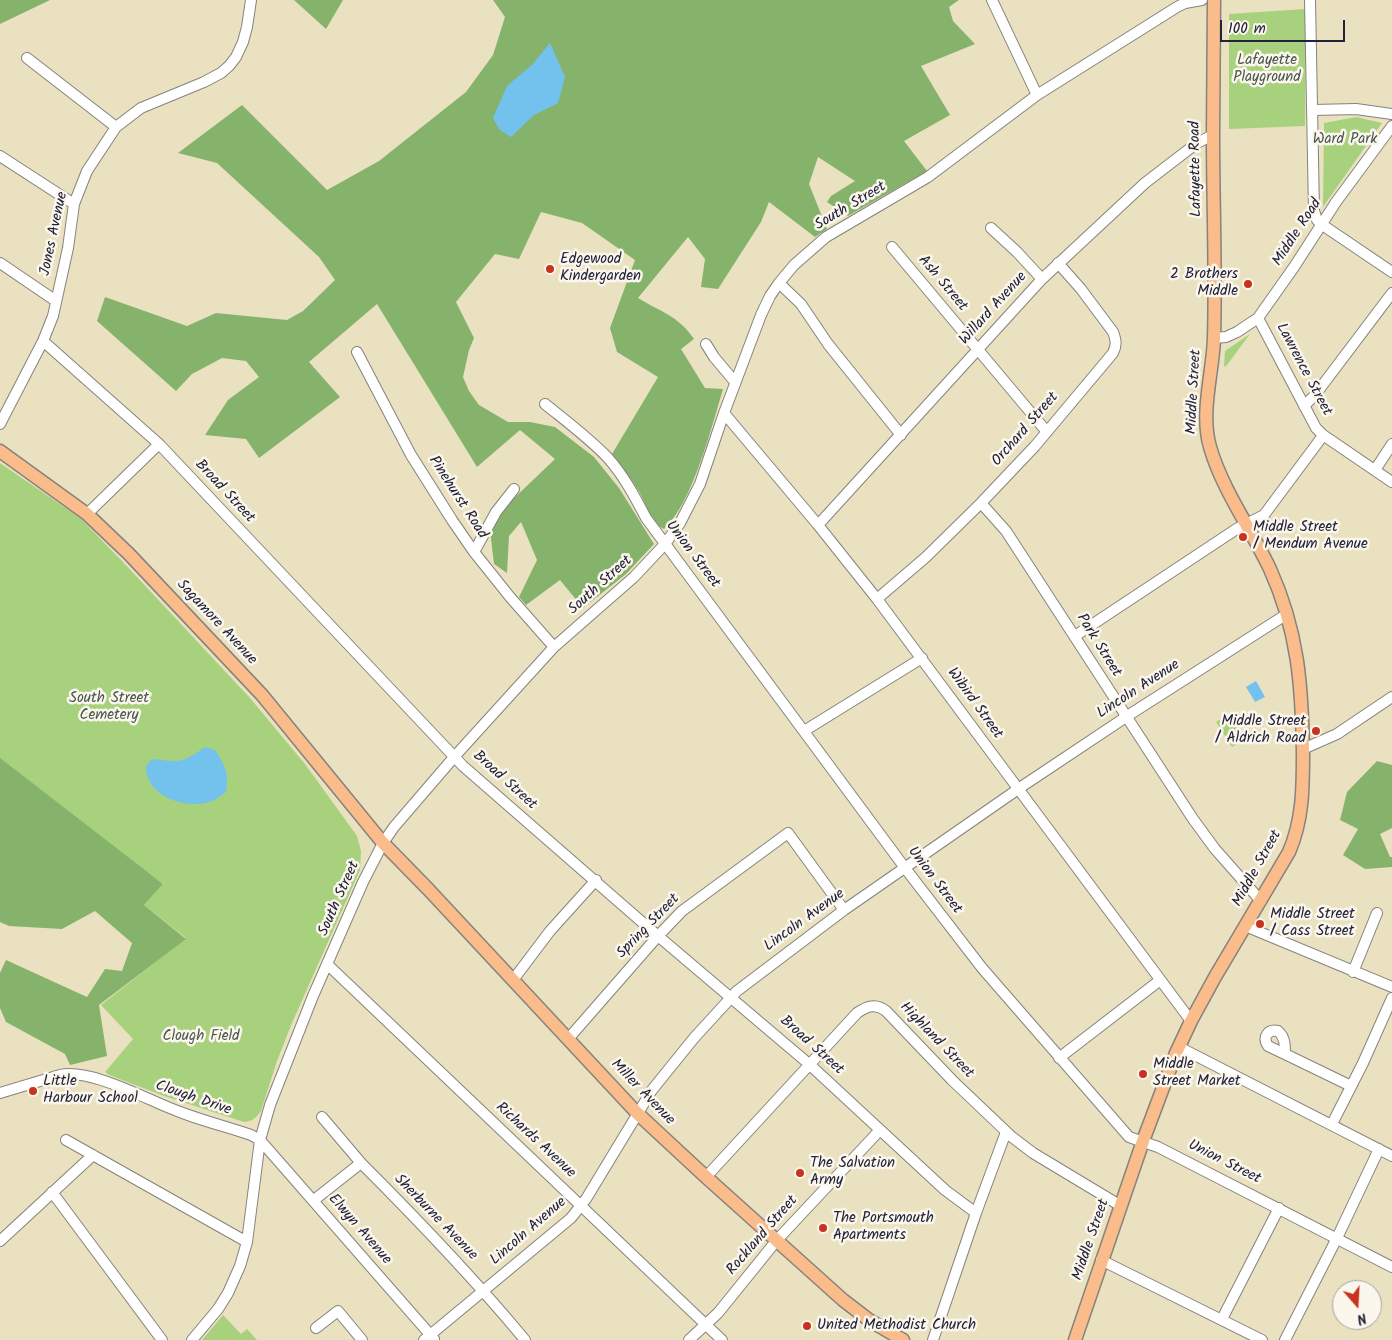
<!DOCTYPE html>
<style>
body{margin:0}
#map{position:relative;width:1392px;height:1340px;overflow:hidden;background:#eae1c0;font-family:Kalam,sans-serif}
canvas{display:block}
.north{position:absolute;left:1332px;top:1280px;width:50px;height:50px;box-sizing:border-box;background:#fbf7ec;border:1px solid #a4a2a5;border-radius:50%;rotate:161deg;font-size:14px;font-weight:700;line-height:20px;text-align:center;color:#22223b}
.north::after{content:'';display:block;margin:auto;width:18px;height:22px;background:#c8321e;clip-path:polygon(50% 0,100% 100%,50% 72%,0 100%)}
.scale{position:absolute;left:1220px;top:20px;width:125px;height:22px;box-sizing:border-box;border:2px solid #22223b;border-top:0;padding-left:6px;font-size:15px;line-height:18px;white-space:nowrap;color:#22223b;-webkit-text-stroke:4px #fbf7ec;paint-order:stroke}
</style>
<div id="map">
<canvas width="1392" height="1340"></canvas>
<div class="north">N</div>
<div class="scale">100 m</div>
</div>
<script>
const c = document.querySelector('canvas').getContext('2d');
c.lineJoin = 'round';
function fill(path, color) { c.fillStyle = color; c.fill(path, 'evenodd'); }
function trace(path, color, width, dash) { c.strokeStyle = color; c.lineWidth = width; c.lineCap = dash ? 'butt' : 'round'; c.setLineDash(dash || []); c.stroke(path); }
function label(font, color, halo, rows, align = 'center') {
  c.font = font + ' Kalam,sans-serif'; c.lineWidth = 5; c.setLineDash([]); c.textBaseline = 'middle'; c.strokeStyle = halo; c.fillStyle = color; for (const [text, x, y, turn = 0] of rows) {
    c.save(); c.translate(x, y); c.rotate((+turn || 0) * Math.PI / 180); c.textAlign = isNaN(turn) ? turn : align; if (halo) c.strokeText(text, 0, 0); c.fillText(text, 0, 0); c.restore();
  }
}
fill(new Path2D(`
 M1306,9L1305,126L1229,129V14Z
 M1356,117L1382,123L1323,207L1324,123Z
 M1250,334L1227,365L1224,367L1225,351Z
 M0,463L80,518L122,561L250,698L305,764L357,836L361,851L360,870L292,1023L277,1061L261,1111C256,1118 253,1121 244,1122L164,1096L109,1075L105,1072L133,1039L101,1005L186,938L144,905L163,884L0,762Z
 M1228,715L1244,740L1232,747L1216,722Z
 M223,1315L241,1334L247,1329L257,1340H202Z`), '#a8d17d');
fill(new Path2D(`
 M0,0H50L0,24Z
 M294,0H343L326,29Z
 M493,0H959L949,7L953,21L975,44L921,66L950,115L904,141L927,171L848,216L827,202L831,196L855,181L818,157L809,184L827,229L815,237L769,202L761,222L718,289L701,287L705,259L688,237L638,298C659,311 679,316 694,339L681,349L705,388L723,389C712,426 692,504 664,529C648,521 647,503 638,490C630,477 621,466 612,454L658,377L617,352L610,328L635,260L582,223L541,212L519,259L495,254L456,302L474,338L469,350L463,377L469,391L479,405L508,422H530L555,427L594,457L619,488L654,544L626,574L583,608L560,580L526,605L519,597L537,560L521,522L509,536L507,573L494,564L490,530L510,502L555,459L520,430L477,467L377,304L309,362L340,397L259,458L246,439L205,435L228,400L259,377L246,361L222,358L192,374L176,391L97,321L105,297L187,326L216,313L287,320L303,311L335,280L319,257L217,163L178,153L242,105L327,190L379,161L466,92L493,55L505,17Z
 M0,758L163,884L144,905L186,939L99,1005L107,1056L70,1065L65,1054L6,1022L0,1008V973L6,960L87,997L105,969L122,971L132,943L95,911L62,929L9,926L0,922Z
 M1377,761L1392,765V828L1380,834L1390,857H1392V867L1365,869L1343,855L1358,829L1340,820L1347,792Z`), '#86b36c');
fill(new Path2D(`
 M550,43L565,77L558,103L534,115L511,137L500,130L493,118L507,86L532,65Z
 M1256,681L1265,697L1255,702L1246,687Z
 M205,747L215,750C226,767 229,772 226,792C221,795 217,799 212,801C187,811 145,796 146,766L152,759C182,762 181,764 205,747Z`), '#73c2ee');
const minor = new Path2D(`
 M992,0L1037,95
 M1310,0L1314,211L1317,220L1321,224L1392,272
 M27,58L116,127
 M1313,110L1356,109L1392,114
 M0,156L74,204
 M991,228L1017,252L1042,279
 M892,247L1047,432
 M0,263L56,301
 M779,283L801,304L828,344L901,435
 M1214,338L1226,337L1237,332L1258,318L1294,267L1336,202L1392,126
 M43,341L159,444L463,766L658,936L809,1064L945,1190L976,1213
 M706,344L714,357L735,382
 M357,352L411,455L452,520L474,552L510,597L554,647
 M545,404C566,421 589,438 608,458C624,476 635,497 646,518L905,868L982,968L1129,1137L1158,1147L1392,1267
 M1304,406L1315,395L1392,293
 M724,413L818,525L877,599L1191,1021
 M0,424L43,341L53,316L68,248L74,204L87,171L116,127L141,108L204,82L221,73L229,66L236,57L243,42L247,27L251,0
 M1323,435L1392,482
 M1375,470L1392,444
 M981,503L1006,531L1193,819L1215,849L1261,901
 M87,514L159,444
 M818,525L1042,279L1145,183L1197,143L1213,135
 M474,552L496,512L514,489
 M877,599L926,557L981,503L1035,446L1113,353C1117,345 1116,340 1113,332L1081,289L1058,263
 M1075,636L1238,528L1264,515L1319,441L1323,435L1316,428L1258,318
 M804,731L922,658
 M1303,749L1337,734L1392,697
 M1245,926L1392,987
 M327,964L722,1340
 M1353,972L1377,913
 M513,980L550,931L596,880
 M568,1039L658,936L682,911L788,833L844,910
 M1179,1047L1392,1156
 M1285,1054L1268,1046C1262,1037 1268,1029 1278,1031C1285,1037 1285,1045 1285,1054L1351,1086
 M1059,1058L1159,981
 M0,1093L60,1075C92,1068 149,1101 180,1112C204,1121 227,1127 251,1135L260,1140L434,1339
 M322,1117L361,1163
 M1332,1124L1363,1063L1392,998
 M66,1140L247,1242
 M706,1177L857,1013C867,1006 876,1003 886,1011L952,1080L1012,1137L1033,1153L1121,1206
 M52,1192L162,1340
 M314,1200L361,1163C418,1220 473,1277 525,1340
 M0,1241L93,1155
 M1101,1260L1262,1340
 M1222,1319L1279,1208
 M316,1328L338,1311L362,1340
 M192,1340L218,1309L228,1293L240,1266L247,1242L260,1140L270,1105L313,996L363,882L383,843L394,827L455,756L554,647L634,577L665,544L680,523L700,484L724,413L761,315L770,296L779,283L794,265L826,237L928,177L1037,95L1177,7L1185,3L1202,0
 M424,1340L571,1218L586,1199L652,1090L694,1038L737,991L844,910L1024,785L1132,713L1287,614
 M689,1340L718,1313L777,1240L880,1130
 M933,1340L976,1213L1006,1132
 M1285,1340L1337,1238L1379,1149`);
const major = new Path2D(`
 M0,451L87,514L129,554L262,695L383,843L428,889L637,1113L706,1177L843,1300L869,1320L903,1340
 M1075,1340L1143,1141L1176,1053L1191,1021L1215,977L1289,852C1303,820 1303,787 1303,753C1302,685 1298,631 1270,569C1251,529 1222,489 1210,447C1200,412 1213,373 1214,338C1216,271 1213,203 1213,136C1213,91 1214,45 1214,0`);
trace(minor, '#86827e', 12);
trace(major, '#86827e', 15);
trace(minor, '#fff', 10);
trace(major, '#f9bc8a', 12);
for (const [x, y, r, color] of [
 [550,269,5,"#c8321e"],
 [1248,284,5,"#c8321e"],
 [1243,537,5,"#c8321e"],
 [1316,731,5,"#c8321e"],
 [1260,924,5,"#c8321e"],
 [1143,1074,5,"#c8321e"],
 [33,1091,5,"#c8321e"],
 [800,1173,5,"#c8321e"],
 [823,1228,5,"#c8321e"],
 [807,1326,5,"#c8321e"]
]) { const dot = new Path2D(); dot.arc(x, y, r, 0, 2 * Math.PI); c.fillStyle = color; c.fill(dot); trace(dot, '#fbf7ec', 2); }
label('15px', '#4a574f', '#fbf7ec', [
 ["Lafayette",1267,61],
 ["Playground",1267,78],
 ["Ward Park",1345,140],
 ["South Street",109,699],
 ["Cemetery",109,716],
 ["Clough Field",201,1037]
]);
label('15px', '#22223b', '#fbf7ec', [
 ["Lafayette Road",1197,169,-91],
 ["South Street",851,207,-31],
 ["Middle Road",1298,233,-57],
 ["Jones Avenue",55,234,-78],
 ["Ash Street",942,284,50],
 ["Willard Avenue",994,309,-48],
 ["Lawrence Street",1303,370,62],
 ["Middle Street",1195,392,-87],
 ["Orchard Street",1026,430,-49],
 ["Broad Street",224,492,47],
 ["Pinehurst Road",457,498,57],
 ["Union Street",692,555,53],
 ["South Street",601,586,-42],
 ["Sagamore Avenue",216,623,47],
 ["Park Street",1098,646,58],
 ["Lincoln Avenue",1139,690,-33],
 ["Wibird Street",974,704,54],
 ["Broad Street",504,781,42],
 ["Middle Street",1258,869,-61],
 ["Union Street",934,881,53],
 ["South Street",340,899,-66],
 ["Lincoln Avenue",805,921,-36],
 ["Spring Street",649,927,-46],
 ["Highland Street",936,1041,46],
 ["Broad Street",811,1046,42],
 ["Miller Avenue",642,1093,46],
 ["Clough Drive",193,1099,19],
 ["Richards Avenue",535,1141,43],
 ["Union Street",1224,1163,27],
 ["Sherburne Avenue",435,1218,46],
 ["Elwyn Avenue",359,1230,49],
 ["Lincoln Avenue",529,1232,-41],
 ["Rockland Street",763,1236,-49],
 ["Middle Street",1092,1240,-71]
]);
label('15px', '#22223b', '#fbf7ec', [
 ["Edgewood",560,260],
 ["Kindergarden",560,277],
 ["2 Brothers",1238,275,"right"],
 ["Middle",1238,292,"right"],
 ["Middle Street",1253,528],
 ["/ Mendum Avenue",1253,545],
 ["Middle Street",1306,722,"right"],
 ["/ Aldrich Road",1306,739,"right"],
 ["Middle Street",1270,915],
 ["/ Cass Street",1270,932],
 ["Middle",1153,1065],
 ["Street Market",1153,1082],
 ["Little",43,1082],
 ["Harbour School",43,1099],
 ["The Salvation",810,1164],
 ["Army",810,1181],
 ["The Portsmouth",833,1219],
 ["Apartments",833,1236],
 ["United Methodist Church",817,1326]
], 'left');
</script>
